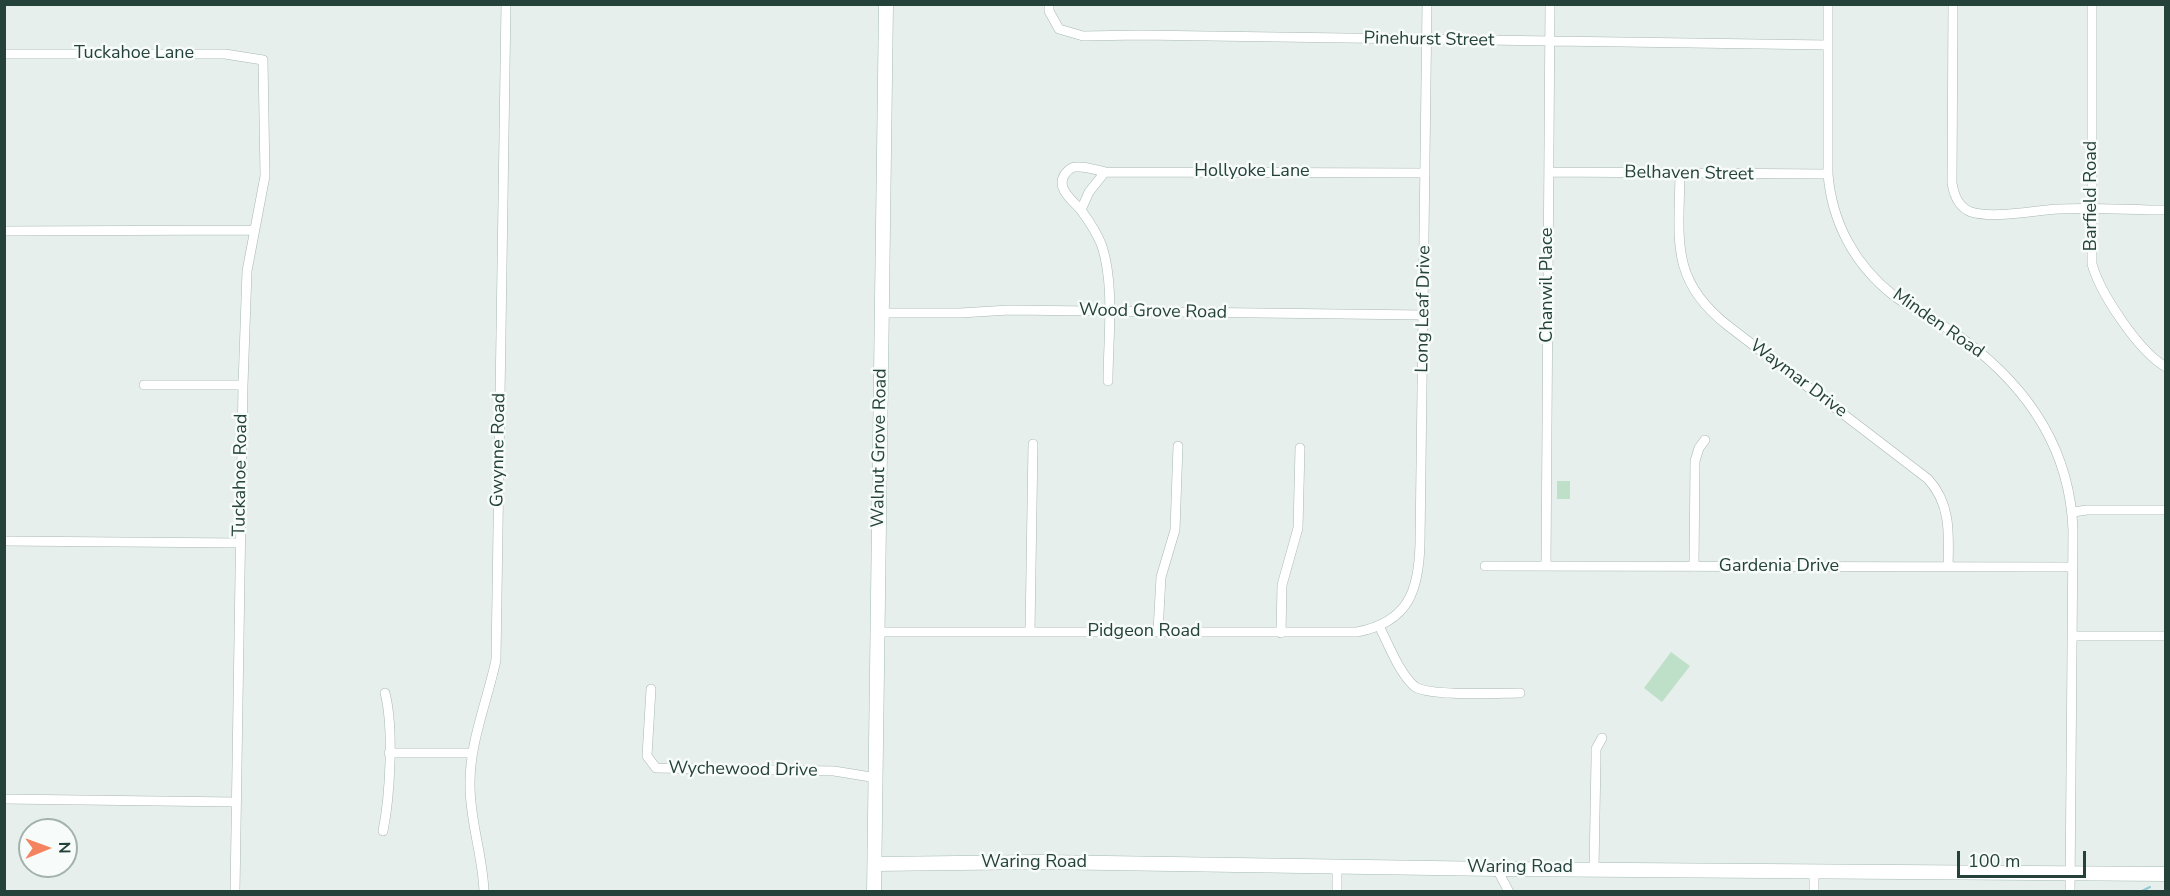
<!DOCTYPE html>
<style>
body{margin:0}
#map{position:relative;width:2170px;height:896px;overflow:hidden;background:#e6efeb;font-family:"Nunito Sans",sans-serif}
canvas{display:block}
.frame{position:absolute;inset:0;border:6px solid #24423a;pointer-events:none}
.north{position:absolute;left:18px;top:818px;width:60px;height:60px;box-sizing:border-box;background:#f7fbf9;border:2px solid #a3b1ad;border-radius:50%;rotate:89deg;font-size:16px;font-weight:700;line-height:24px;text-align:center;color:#24423a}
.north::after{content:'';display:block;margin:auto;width:21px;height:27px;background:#f4845f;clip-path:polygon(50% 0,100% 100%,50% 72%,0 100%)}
.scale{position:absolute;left:1957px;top:851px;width:129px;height:27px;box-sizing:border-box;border:3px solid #24423a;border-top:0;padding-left:8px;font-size:18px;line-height:21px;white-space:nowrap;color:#24423a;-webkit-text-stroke:4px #f7fbf9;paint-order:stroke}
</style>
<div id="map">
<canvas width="2170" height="896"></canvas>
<div class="frame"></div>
<div class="north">N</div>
<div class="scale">100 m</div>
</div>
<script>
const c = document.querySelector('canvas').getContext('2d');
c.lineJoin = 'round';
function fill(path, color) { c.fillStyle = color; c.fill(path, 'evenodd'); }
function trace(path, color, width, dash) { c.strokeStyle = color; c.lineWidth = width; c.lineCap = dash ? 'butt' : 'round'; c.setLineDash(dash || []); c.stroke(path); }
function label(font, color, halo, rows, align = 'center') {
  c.font = font + ' "Nunito Sans",sans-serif'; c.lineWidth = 5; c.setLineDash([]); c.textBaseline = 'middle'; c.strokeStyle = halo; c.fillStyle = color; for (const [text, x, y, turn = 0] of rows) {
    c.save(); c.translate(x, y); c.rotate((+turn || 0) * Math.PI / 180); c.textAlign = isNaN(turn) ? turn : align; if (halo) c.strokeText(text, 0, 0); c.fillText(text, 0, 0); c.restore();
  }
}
fill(new Path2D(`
 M1557,481H1570V499H1557Z
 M1671,652L1690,666L1662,702L1644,688Z`), '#bfe0c8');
trace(new Path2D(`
 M2140,892L2150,887`), '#8ec9d4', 2);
const minor = new Path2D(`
 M1049,4V11L1059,29L1083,36L1140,35L1828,45
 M1828,4V174C1832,223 1855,265 1893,295C1915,312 1941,322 1963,339C2028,387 2070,448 2073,530L2070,892
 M1953,4L1952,183C1954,195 1958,207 1971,212C1994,219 2035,210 2059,209C2094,207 2130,210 2166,210
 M2092,4V264C2100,293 2139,352 2166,367
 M4,54H225L263,60L265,176L247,271L243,385L235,892
 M1549,172L1828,174
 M1680,174C1679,240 1670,280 1727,325L1928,479C1951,504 1949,534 1948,567
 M1081,210C1073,201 1055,188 1065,174C1068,170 1071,167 1076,167C1086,166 1096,170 1105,172
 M4,231L254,230
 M882,313H960L1009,310L1424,315
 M1108,381C1108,339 1115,287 1102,246C1097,233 1089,221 1081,210L1089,192L1105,172L1425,173
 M144,385H243
 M2073,512L2087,510H2166
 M4,541L240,543
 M1485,566L2073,567
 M1546,566L1550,4
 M1694,567L1695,461L1699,448L1705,440
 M1379,626C1389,645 1398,671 1414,686C1427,697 1500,693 1520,693
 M1030,631L1033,444
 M1158,631L1161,577L1175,530L1178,446
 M879,632H1357C1409,622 1419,590 1420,543L1427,4
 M1281,633L1282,585L1298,528L1300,448
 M2072,636H2166
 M651,689L647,756L656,768L834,771L877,778
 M389,753H472
 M4,799L236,802
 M383,831C390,796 394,728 385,693
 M1497,869L1509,892
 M1594,869L1596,759V749L1602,738
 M484,892C483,856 470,822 470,786C469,744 487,702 496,660L506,4
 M1337,892V866
 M1814,892V871`);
const secondary = new Path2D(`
 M875,864L1041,862L1497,869L2166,874
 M874,892L886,4`);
trace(minor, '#a8b8b2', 10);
trace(secondary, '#a4bbb3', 15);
trace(minor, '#fff', 9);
trace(secondary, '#fff', 14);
label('18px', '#24423a', '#f7fbf9', [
 ["Pinehurst Street",1429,40,1],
 ["Tuckahoe Lane",134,54],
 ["Hollyoke Lane",1252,172],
 ["Belhaven Street",1689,174,1],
 ["Barfield Road",2092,196,-90],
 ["Chanwil Place",1548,285,-90],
 ["Long Leaf Drive",1424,309,-89],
 ["Wood Grove Road",1153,312,1],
 ["Minden Road",1938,324,35],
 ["Waymar Drive",1798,379,37],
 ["Walnut Grove Road",880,448,-89],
 ["Gwynne Road",499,450,-89],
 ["Tuckahoe Road",241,475,-89],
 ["Gardenia Drive",1779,567],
 ["Pidgeon Road",1144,632],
 ["Wychewood Drive",743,770,1],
 ["Waring Road",1034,863],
 ["Waring Road",1520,868]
]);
</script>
